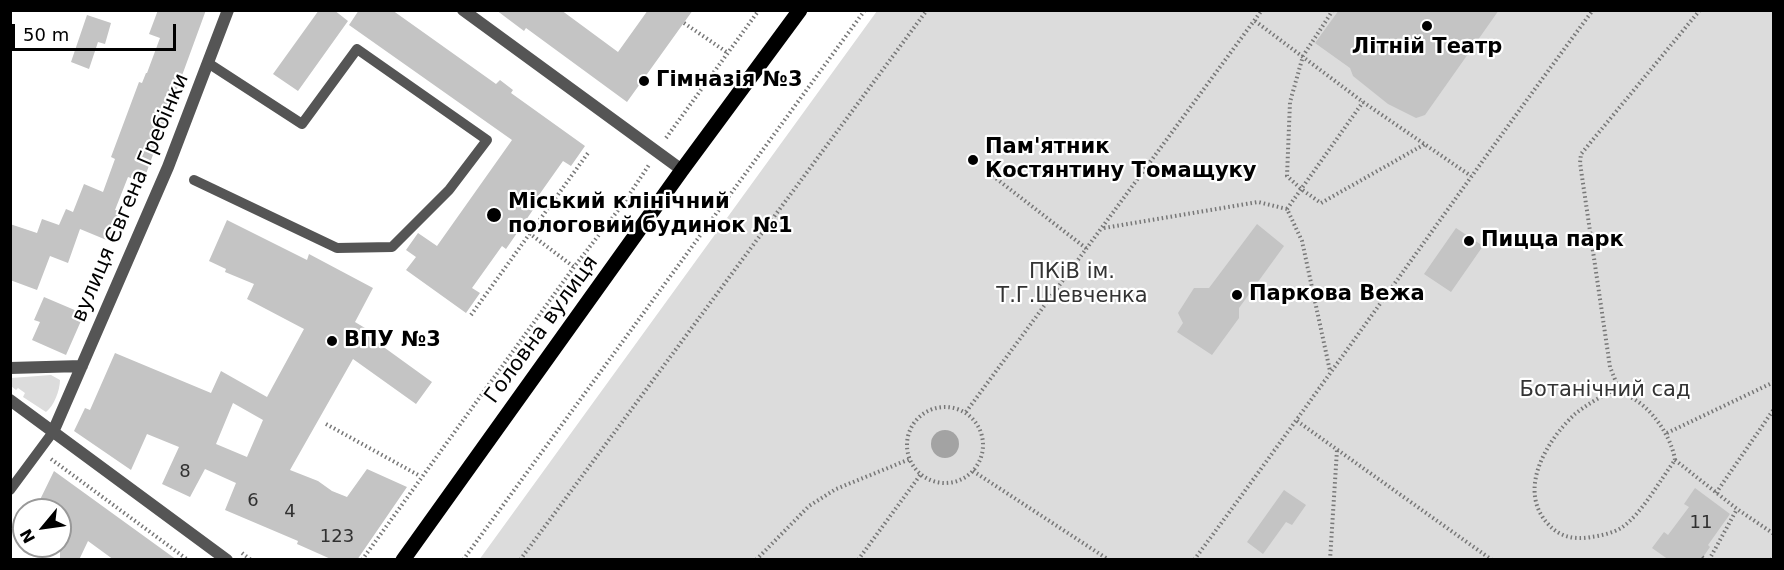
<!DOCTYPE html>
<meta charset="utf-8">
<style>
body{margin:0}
#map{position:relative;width:1784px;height:570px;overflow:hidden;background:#fff;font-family:"DejaVu Sans",sans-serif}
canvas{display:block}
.frame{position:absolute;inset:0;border:12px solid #000;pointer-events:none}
.north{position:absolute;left:12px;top:498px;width:60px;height:60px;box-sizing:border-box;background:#fff;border:2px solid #999;border-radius:50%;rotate:241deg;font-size:16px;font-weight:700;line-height:24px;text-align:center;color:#000}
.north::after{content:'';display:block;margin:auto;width:21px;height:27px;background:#000;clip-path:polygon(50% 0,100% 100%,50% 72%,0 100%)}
.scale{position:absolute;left:12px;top:24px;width:164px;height:27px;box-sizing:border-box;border:3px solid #000;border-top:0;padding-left:8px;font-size:18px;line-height:21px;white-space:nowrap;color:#000;-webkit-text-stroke:4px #fff;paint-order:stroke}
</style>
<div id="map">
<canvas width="1784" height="570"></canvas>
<div class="frame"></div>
<div class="north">N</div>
<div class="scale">50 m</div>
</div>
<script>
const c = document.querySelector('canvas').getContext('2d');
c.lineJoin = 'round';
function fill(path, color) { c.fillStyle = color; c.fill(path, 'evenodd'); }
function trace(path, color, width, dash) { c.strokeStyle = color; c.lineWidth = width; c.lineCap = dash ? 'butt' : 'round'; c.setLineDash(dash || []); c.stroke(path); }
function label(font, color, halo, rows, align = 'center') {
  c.font = font + ' "DejaVu Sans",sans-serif'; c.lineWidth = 4.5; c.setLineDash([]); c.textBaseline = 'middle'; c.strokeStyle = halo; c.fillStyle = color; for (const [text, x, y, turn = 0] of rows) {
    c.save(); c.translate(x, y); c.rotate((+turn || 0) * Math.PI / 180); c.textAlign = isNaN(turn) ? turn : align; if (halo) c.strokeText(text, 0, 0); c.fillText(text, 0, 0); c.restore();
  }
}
fill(new Path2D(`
 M877,11H1773V559L479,560Z
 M51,375L60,380C60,390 54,406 46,412L23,397L25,393L18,388L16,390L11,386V378Z`), '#dcdcdc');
fill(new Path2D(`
 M931 444a14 14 0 1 1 28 0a14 14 0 1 1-28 0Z`), '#a3a3a3');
fill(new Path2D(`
 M158,10H206L143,182L128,177L115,210L120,211L109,241L80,229L68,263L50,256L37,290L10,280V224L37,233L42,219L59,225L66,209L73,212L84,184L103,192L115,159L111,157L139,82L142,83L146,73H147L160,38L149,34Z
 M319,10H334L348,21L298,91L273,74Z
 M359,10H392L496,84L500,80L513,90L511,93L585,146L571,166L563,161L534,202L537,204L506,249L502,246L472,288L480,293L466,313L406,270L416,257L406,250L418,233L437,246L512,140L349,25Z
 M496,10H561L618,52L648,10H693L627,102L526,28L524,31Z
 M1339,10H1499L1425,115L1416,118L1388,104L1353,76L1350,68L1315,43Z
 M87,15L111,23L105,44L98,42L89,69L71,62Z
 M227,220L307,260L309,254L373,288L355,322L370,331L367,335L432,382L416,404L353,359L290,470L318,481L332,491L347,497L367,469L407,487L357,560H333L297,544L298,541L225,510L236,483L205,469L190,497L162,484L179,447L147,434L131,470L74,431L85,408L90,410L115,353L211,393L221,371L267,397L304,329L247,299L254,284L225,272L226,269L209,261ZM233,403L263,420L247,457L216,444Z
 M1257,224L1284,246L1239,308V318L1212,355L1177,332L1183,323L1178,313L1194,288H1209Z
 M1456,228L1483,246L1451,292L1424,274Z
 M44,297L84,314L66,355L32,340L40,322L34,320Z
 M54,471L177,560H114L88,541L79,560H60V510H35Z
 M1695,488L1730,514L1708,545L1710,547L1701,560H1669L1652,548L1664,532L1668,535L1689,507L1684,504Z
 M1284,490L1306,505L1292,525L1286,522L1263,554L1247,542Z`), '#c4c4c4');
trace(new Path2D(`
 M1333,10L1303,56L1290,102L1287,176L1301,189L1321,203L1425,144
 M1255,21L1363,102L1471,176
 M684,23L728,53
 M666,138L759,10
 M989,173L1087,249
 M1287,209L1363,102
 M1104,228L1258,202L1287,209L1302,241L1330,371
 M529,233L574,267
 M471,315L588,153
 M1610,392C1641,391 1671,432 1675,460C1660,480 1642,514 1621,528C1613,533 1600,536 1591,537C1575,540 1560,537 1549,525C1516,491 1546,441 1575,414C1585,406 1598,398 1610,392Z
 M1620,392L1610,367L1580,163L1581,154L1700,10
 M907 445a38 38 0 1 1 76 0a38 38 0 1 1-76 0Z
 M966,412L1262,10
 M1297,421L1492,560
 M326,424L420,476
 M1667,433L1774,382
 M51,459L188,560
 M1675,460L1737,509L1774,534
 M973,471L1109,560
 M1716,493L1774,409
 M242,553L251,560
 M1702,557L1705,560
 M362,560L574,267L623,204L649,165
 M463,560L865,10
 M520,560L927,10
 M756,560L809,506L836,489L910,459
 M858,560L921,474
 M1194,560C1329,378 1458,192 1593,10
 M1330,560L1337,450
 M1709,560L1737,509
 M1771,560L1774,557`), '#777', 4, [1.5, 3]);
trace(new Path2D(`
 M194,180L337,248L392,247L449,190L487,140L357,49L302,124L208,63
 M10,490L53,432`), '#555', 10);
trace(new Path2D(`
 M463,10L682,170
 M10,368L82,366
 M10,400L227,560
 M53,432L168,167L228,10`), '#555', 12);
trace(new Path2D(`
 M403,560L682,170L800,10`), '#000', 15);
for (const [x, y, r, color] of [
 [1427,26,6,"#000"],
 [644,81,6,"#000"],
 [973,160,6,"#000"],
 [494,215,8,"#000"],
 [1469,241,6,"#000"],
 [1237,295,6,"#000"],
 [332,341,6,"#000"]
]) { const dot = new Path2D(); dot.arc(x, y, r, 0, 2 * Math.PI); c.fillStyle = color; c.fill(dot); trace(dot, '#fff', 2); }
label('18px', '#313131', null, [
 ["8",185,472],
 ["6",253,501],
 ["4",290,512],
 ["11",1701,523],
 ["123",337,537]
]);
label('bold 21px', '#000', '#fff', [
 ["Літній Театр",1427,48,"center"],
 ["Гімназія №3",656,81],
 ["Пам'ятник",985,148],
 ["Костянтину Томащуку",985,172],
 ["Міський клінічний",508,203],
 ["пологовий будинок №1",508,227],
 ["Пицца парк",1481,241],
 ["Паркова Вежа",1249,295],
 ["ВПУ №3",344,341]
], 'left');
label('21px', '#000', '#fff', [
 ["вулиця Євгена Гребінки",131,198,-67],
 ["Головна вулиця",542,330,-54]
]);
label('21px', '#333', '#fff', [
 ["ПКіВ ім.",1072,273],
 ["Т.Г.Шевченка",1072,297],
 ["Ботанічний сад",1605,391]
]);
</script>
